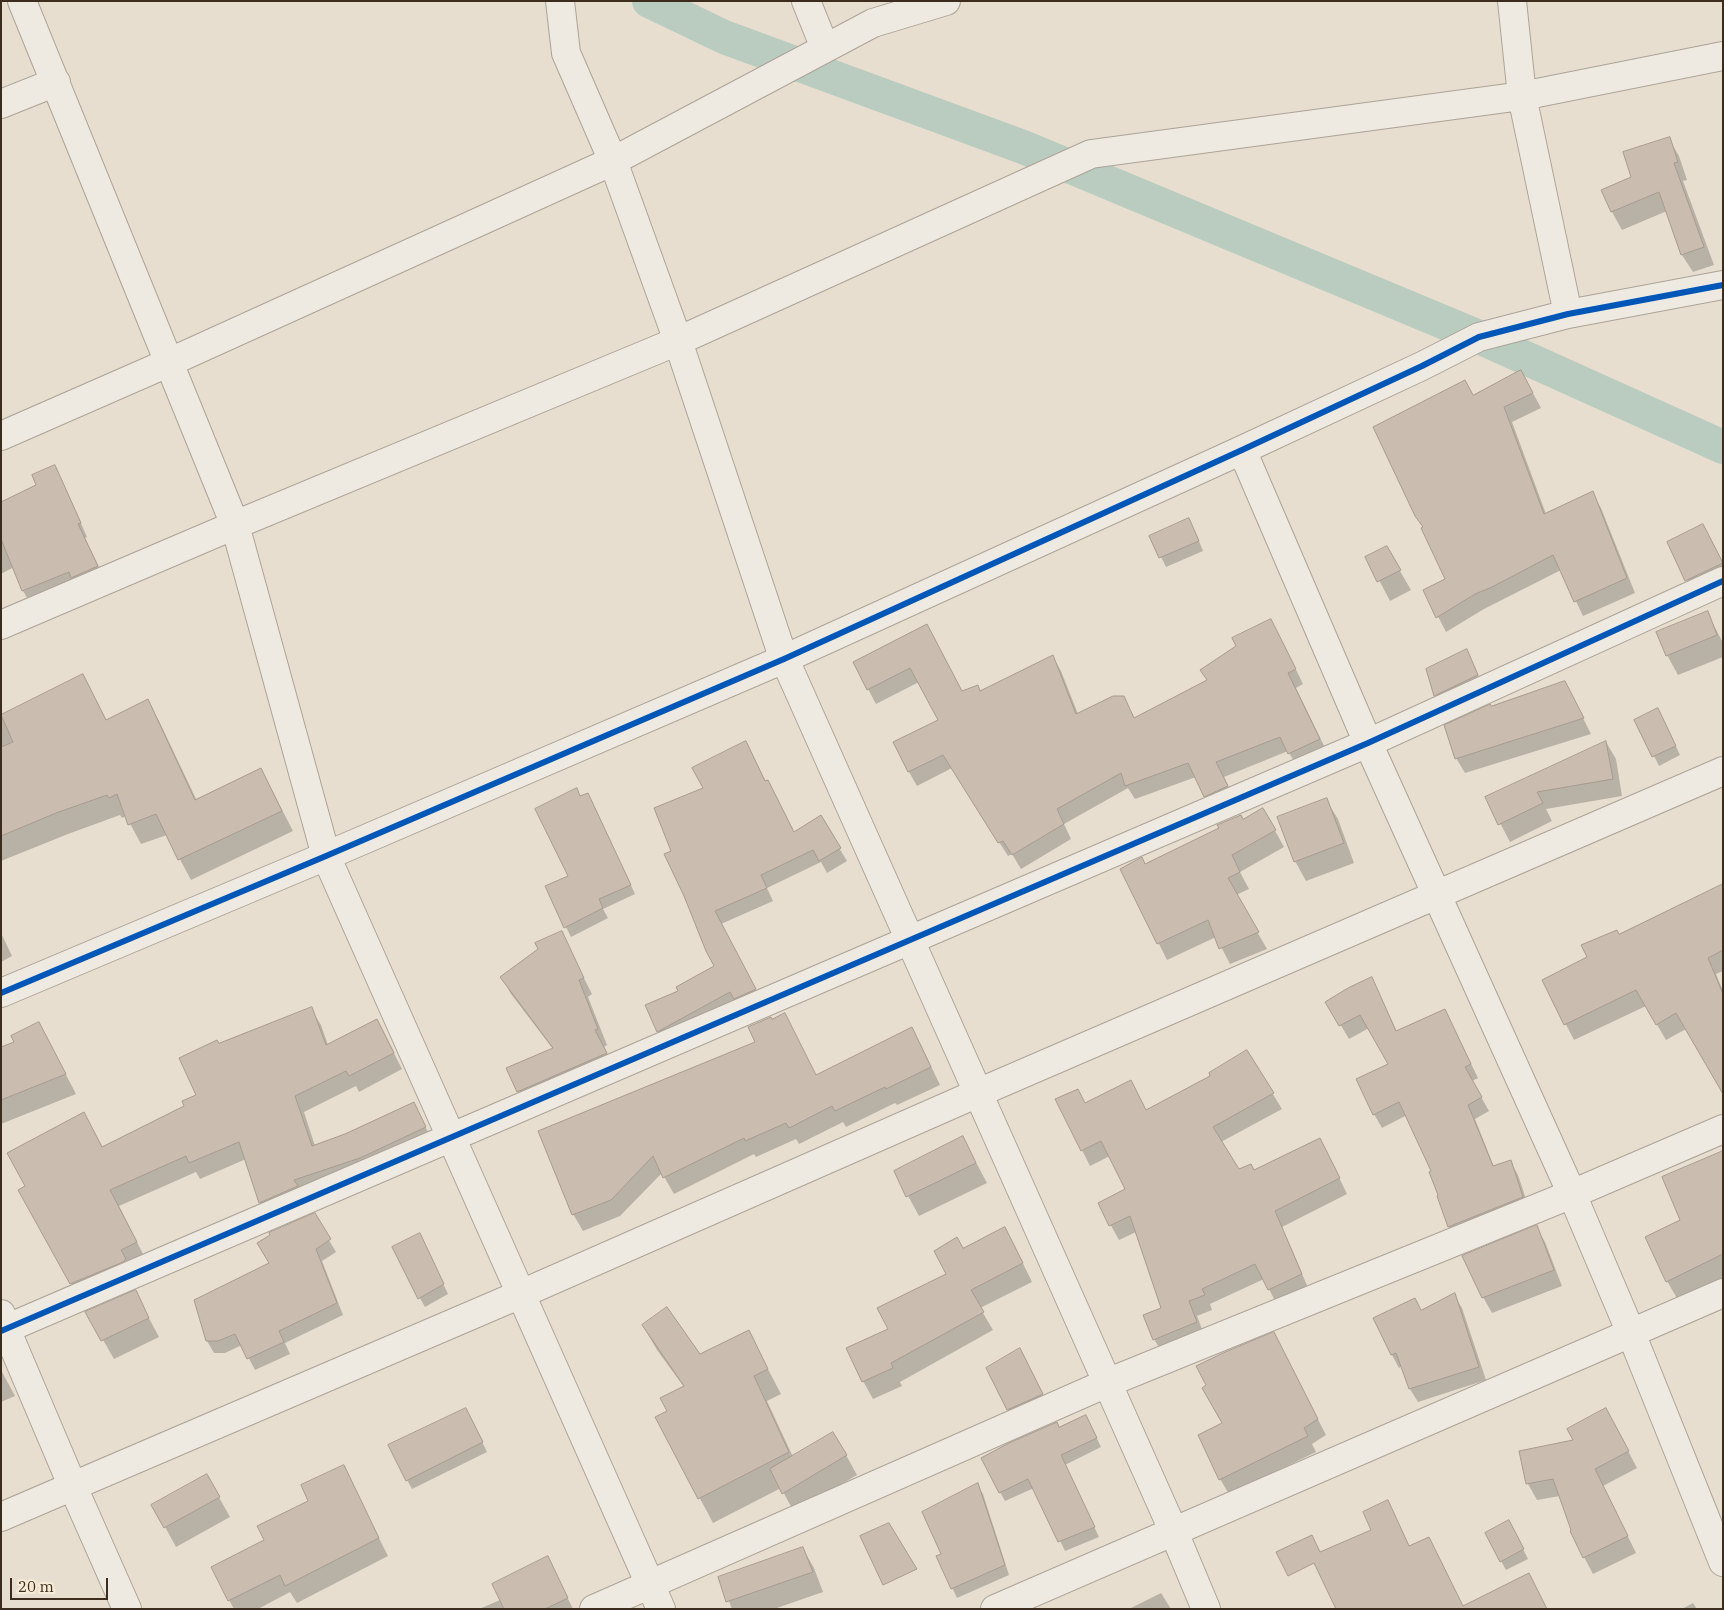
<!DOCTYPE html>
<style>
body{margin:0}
#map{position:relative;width:1724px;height:1610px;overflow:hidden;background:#e7decf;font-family:"IBM Plex Serif",serif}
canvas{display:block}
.frame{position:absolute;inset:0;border:2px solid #3c2c1e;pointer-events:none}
.scale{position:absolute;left:10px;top:1578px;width:98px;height:22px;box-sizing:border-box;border:2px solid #3c2c1e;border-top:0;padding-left:6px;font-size:15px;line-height:18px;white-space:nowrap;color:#3c2c1e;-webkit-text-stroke:4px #f7ecd5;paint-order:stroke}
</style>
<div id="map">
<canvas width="1724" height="1610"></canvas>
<div class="frame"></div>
<div class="scale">20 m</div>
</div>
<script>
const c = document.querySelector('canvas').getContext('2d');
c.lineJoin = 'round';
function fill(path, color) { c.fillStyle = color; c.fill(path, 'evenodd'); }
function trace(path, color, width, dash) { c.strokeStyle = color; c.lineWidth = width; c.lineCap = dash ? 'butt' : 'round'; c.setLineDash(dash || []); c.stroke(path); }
fill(new Path2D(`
 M1669,139L1679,156L1687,180L1683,181L1714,265L1693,272L1682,255L1667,211L1622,230L1612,212L1603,190L1633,178Z
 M1521,371L1541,408L1512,422L1546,514L1592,493L1601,508L1635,593L1583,616L1561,570L1484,609L1446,632L1425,591L1446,580L1473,396Z
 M54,466L62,480L87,537L85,538L105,580L31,604L23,591L14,567L1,574V503L38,486Z
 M1194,529L1203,551L1166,567L1151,536Z
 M1668,543L1714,545L1723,563V588L1698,600Z
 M1386,547L1411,590L1390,601L1367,557Z
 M1707,612L1723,643V657L1678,675L1667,655Z
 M927,626L962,692L977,686L981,693L1053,657L1061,671L1078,714L1123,697L1135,719L1208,681L1279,635L1303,684L1296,688L1328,754L1298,768L1288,751L1224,777L1235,801L1213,810L1196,777L1135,799L1128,788L1064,824L1071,839L1021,869L1012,854L1008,856L952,768L917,786L909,772L894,742L939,721L919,682L876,704L868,689Z
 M1467,651L1483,685L1441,704L1436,695Z
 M83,675L107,721L148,701L159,721L197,801L261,769L293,831L191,880L167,835L141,844L126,816L122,818L120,815L68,834L1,861V716Z
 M1573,698L1591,734L1465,773L1456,758L1490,707Z
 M1663,719L1680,755L1659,766L1636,720Z
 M746,742L766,782L794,833L820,816L847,861L827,873L821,862L767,888L773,901L721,924L762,1002L665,1044L658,1031L680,992L716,966L673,852L704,789Z
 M1606,742L1616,759L1622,796L1546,809L1552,821L1510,842L1487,798Z
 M581,797L593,804L635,894L603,909L608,918L571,937L546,887L569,877Z
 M1326,800L1338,819L1354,863L1306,881L1295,861Z
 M1263,809L1284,847L1240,872L1249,889L1236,895L1267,949L1230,964L1216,937L1167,960L1122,869L1145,865L1243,821Z
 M1723,885V971L1716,974L1723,991V1092L1686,1029L1666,1040L1646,1006L1574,1040L1543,980L1589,958L1619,936Z
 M1,933L12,956L1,962Z
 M561,933L592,994L588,997L607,1045L604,1047L615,1070L527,1108L518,1092L553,1049L511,994L502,978Z
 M1372,979L1397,1032L1445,1010L1478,1078L1472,1081L1489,1111L1475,1119L1494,1167L1510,1161L1518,1175L1530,1211L1457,1241L1449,1227L1439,1197L1433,1172L1407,1115L1382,1128L1374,1114L1389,1064L1369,1028L1349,1039L1327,1002Z
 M311,1009L321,1025L328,1045L377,1020L402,1069L359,1092L356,1086L304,1112L315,1146L346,1135L413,1104L434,1143L270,1218L260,1202L246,1159L200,1179L196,1172L119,1206L145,1258L81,1300L19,1190L26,1186L84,1113L103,1148L186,1107L198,1095L219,1045Z
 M39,1023L76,1094L1,1124V1048L16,1043Z
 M921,1045L940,1085L897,1105L895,1103L846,1127L843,1122L799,1144L796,1139L756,1157L754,1154L674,1194L662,1173L620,1216L583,1231L573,1214L540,1131L816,1076Z
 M1247,1052L1282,1109L1221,1142L1238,1171L1254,1172L1328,1155L1347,1194L1282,1227L1309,1290L1277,1305L1264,1279L1210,1304L1212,1310L1197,1316L1205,1337L1163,1354L1154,1339L1163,1308L1136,1232L1119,1240L1099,1204L1127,1190L1110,1156L1090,1166L1057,1100L1085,1104L1131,1082L1146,1111L1212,1076Z
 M963,1138L987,1183L919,1216L895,1172Z
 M1723,1153V1278L1678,1300L1667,1281L1681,1221Z
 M314,1215L336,1252L322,1261L343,1315L285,1343L290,1354L255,1370L242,1345L225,1353H214L207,1341L270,1264Z
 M1536,1227L1545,1242L1562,1286L1492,1313L1483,1297Z
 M424,1244L448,1294L425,1307L420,1298Z
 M1015,1247L1032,1282L980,1308L993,1330L900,1382L902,1386L873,1399L863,1381L890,1329L948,1274L963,1249Z
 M135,1292L159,1337L114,1359L87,1312Z
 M1454,1295L1462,1308L1486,1380L1418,1402L1410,1389L1402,1366L1399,1368L1392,1355L1375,1318L1421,1311Z
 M643,1326L700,1356L748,1331L781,1394L767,1401L793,1457L846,1455L857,1475L794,1512L781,1488L713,1523L657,1417L668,1411L684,1387L657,1350Z
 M1282,1349L1326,1435L1312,1444L1316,1452L1229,1494L1220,1479Z
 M1025,1359L1047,1404L1013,1419L1008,1409Z
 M1,1370L15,1396L1,1402Z
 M471,1419L487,1452L412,1489L407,1480Z
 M1091,1426L1101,1447L1065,1465L1099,1537L1065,1551L1034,1488L1005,1501L1000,1492L1059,1429Z
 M1615,1426L1637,1468L1603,1486L1636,1553L1593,1574L1584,1557L1560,1496L1537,1500L1528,1484L1521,1452L1575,1441Z
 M343,1467L388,1556L297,1603L290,1592L258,1609H234L229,1600L265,1541L310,1502Z
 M207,1476L230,1517L176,1547L153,1505Z
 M977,1485L983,1494L1009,1575L957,1598L938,1557L943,1554Z
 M1388,1502L1410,1547L1463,1607L1529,1574L1547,1609H1333L1336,1607Z
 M1514,1531L1528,1559L1506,1570L1501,1561Z
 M803,1549L814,1568L823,1592L774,1609H732L720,1578Z
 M548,1558L573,1609H479L500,1600Z
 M1161,1593L1171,1609H1129Z
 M1693,1603L1697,1609H1682Z`), '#0003');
trace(new Path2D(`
 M649,1L724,37L1023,147L1479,337L1723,447`), '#baccc0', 34);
const building = new Path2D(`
 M1670,137L1678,162L1674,163L1704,247L1681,255L1659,192L1611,212L1601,190L1631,177L1623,152Z
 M1521,370L1533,393L1504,407L1544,514L1593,491L1627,578L1574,602L1553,555L1492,587L1475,594L1436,618L1423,590L1445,579L1421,528L1423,527L1415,516L1373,427L1465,380L1473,395Z
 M55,465L81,523L78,524L98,566L71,578L69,572L22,591L1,539V502L36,485L32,475Z
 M1189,518L1199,541L1159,558L1149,536Z
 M1703,524L1723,563L1685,581L1667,542Z
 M1387,546L1401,570L1377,582L1365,557Z
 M1708,611L1717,635L1666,656L1656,632Z
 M1271,619L1296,669L1288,673L1320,739L1288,754L1280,737L1216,762L1228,786L1204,797L1188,763L1125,786L1121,773L1057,809L1064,824L1012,855L1003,841L998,843L943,755L908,772L893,742L938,720L910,668L867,690L853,662L927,624L962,691L978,685L980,691L1053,655L1076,714L1113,696H1124L1134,718L1207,680L1200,670L1236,646L1232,638Z
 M1467,649L1478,675L1434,696L1426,669Z
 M83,674L106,720L148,699L195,800L261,768L282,811L178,860L156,814L128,825L117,794L109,798L107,795L56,813L1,836V747L13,742L1,715Z
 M1565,681L1584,718L1455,759L1444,725L1490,704L1491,706Z
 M1658,708L1676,746L1652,757L1634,720Z
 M746,741L765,781L768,780L794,832L821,815L841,848L819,861L813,850L761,875L767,888L715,911L756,989L734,999L730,992L657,1032L645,1005L678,991L676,987L714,966L706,951L684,896L664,854L671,851L654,808L703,788L692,768Z
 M1606,741L1613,779L1537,792L1543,803L1498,825L1485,797Z
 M577,788L580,796L588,793L631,885L599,899L603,908L564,928L545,886L568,876L535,809Z
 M1327,798L1344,843L1294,862L1277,817Z
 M1263,808L1276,830L1232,855L1240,872L1228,878L1259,932L1219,949L1208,920L1157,944L1120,869L1142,857L1145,864L1219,828L1217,825L1241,815L1243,819Z
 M1723,884V950L1708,958L1723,994V1094L1676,1013L1656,1025L1636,990L1564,1025L1542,980L1587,957L1581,945L1617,930L1619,934Z
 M562,931L584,978L579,980L598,1029L595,1030L607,1053L517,1092L506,1068L553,1048L500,977L538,949L535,943Z
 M1372,977L1396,1031L1445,1009L1471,1064L1465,1067L1482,1097L1468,1105L1493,1166L1511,1160L1523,1197L1448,1227L1437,1196L1438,1195L1429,1172L1431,1171L1399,1102L1373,1115L1356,1079L1388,1064L1360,1015L1339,1026L1325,1002L1348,988Z
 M312,1007L326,1045L377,1019L394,1053L349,1076L346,1071L295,1096L312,1146L345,1134L414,1102L426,1127L360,1158L294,1180L298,1186L259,1203L239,1142L189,1163L186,1156L110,1190L137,1242L121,1250L126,1259L123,1262L70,1284L18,1190L25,1186L7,1153L84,1112L102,1147L184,1106L182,1101L196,1095L179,1058L217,1040L219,1043Z
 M785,1013L816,1075L912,1027L931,1067L886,1089L885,1087L835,1111L832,1106L789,1128L786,1123L745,1141L744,1138L663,1178L653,1156L611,1200L572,1215L538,1131L755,1042L748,1027L771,1017L772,1019Z
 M39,1022L66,1074L1,1100V1047L14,1042L11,1036Z
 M1247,1050L1274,1093L1213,1127L1239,1169L1251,1164L1254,1170L1320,1138L1340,1178L1275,1211L1302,1274L1268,1290L1255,1264L1202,1289L1205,1295L1189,1301L1197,1322L1153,1340L1143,1315L1161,1308L1130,1216L1109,1226L1098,1203L1125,1189L1101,1141L1081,1151L1055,1099L1078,1089L1085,1103L1131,1080L1146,1110L1210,1076L1209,1073Z
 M963,1136L976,1163L906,1197L894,1171Z
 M1723,1151V1254L1666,1282L1645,1237L1680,1220L1662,1177Z
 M315,1213L331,1239L316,1249L337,1303L279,1331L284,1342L247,1359L235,1334L218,1341H206L194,1300L269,1263L257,1243L270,1235L269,1233Z
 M1537,1225L1554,1270L1482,1298L1462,1256Z
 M1005,1227L1023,1263L971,1290L984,1312L891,1363L893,1368L862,1382L846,1348L888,1329L877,1308L946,1274L934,1251L957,1237L963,1248Z
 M420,1233L444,1284L418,1299L392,1247Z
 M136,1290L149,1318L101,1341L85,1312Z
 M1455,1293L1479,1367L1409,1389L1396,1353L1391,1355L1373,1318L1415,1298L1421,1310Z
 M667,1307L700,1354L749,1330L768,1369L754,1376L789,1452L698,1499L655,1417L667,1411L660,1398L684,1386L642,1325Z
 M1274,1332L1318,1419L1304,1428L1308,1436L1219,1480L1198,1435L1222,1423L1202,1388L1206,1385L1196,1366L1223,1353Z
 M1020,1348L1043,1394L1007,1410L986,1368Z
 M466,1408L483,1442L406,1481L388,1445Z
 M1606,1408L1629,1451L1595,1469L1628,1536L1583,1558L1570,1531L1571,1530L1553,1479L1526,1484L1519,1451L1573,1440L1567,1429Z
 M1086,1415L1097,1438L1061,1455L1095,1527L1058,1542L1028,1479L999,1493L981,1458L1009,1443L1057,1422L1059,1427Z
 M833,1432L847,1455L782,1494L770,1469Z
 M344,1465L379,1538L285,1586L280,1575L228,1601L211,1567L264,1540L257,1526L308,1501L301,1485Z
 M207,1474L220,1497L164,1528L151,1505Z
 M978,1483L1005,1565L951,1589L936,1556L941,1554L922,1512Z
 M1388,1500L1409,1546L1429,1537L1463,1606L1529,1573L1547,1609H1336L1314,1563L1288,1576L1276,1552L1312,1535L1320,1552L1371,1530L1363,1512Z
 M1509,1520L1524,1549L1500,1562L1485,1533Z
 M889,1523L917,1569L883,1585L860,1536Z
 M803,1547L813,1572L726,1602L718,1577Z
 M548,1556L568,1598L545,1609H504L492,1584Z`);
fill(building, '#cbbcb0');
trace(building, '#a79a8e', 1);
const street = new Path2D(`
 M22,1L235,525L326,856L661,1609
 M560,1L566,53L613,161L678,341L781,651L1173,1530L1206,1609
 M806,1L825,48
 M1512,1L1522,96L1568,314
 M1,104L56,82
 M1,436L170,362L613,161L873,23L946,1
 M1242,450L1368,743L1572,1194L1631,1333L1723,1562
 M1,625L235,525L678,341L1091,154L1522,96L1723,56
 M1,993L326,856L784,659L1242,450L1422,366L1479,337L1568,314L1723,285
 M1,1314L6,1329L73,1487L127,1609
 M1,1331L1368,743L1723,581
 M1,1517L521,1294L978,1093L1723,771
 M594,1609L1107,1383L1572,1194L1723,1129
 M995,1609L1723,1293`);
trace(street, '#aca398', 30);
trace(street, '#efeae1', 28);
trace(new Path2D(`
 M1,993L326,856L784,659L1242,450L1422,366L1479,337L1568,314L1723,285
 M1,1331L1368,743L1723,581`), '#0057b8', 6);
</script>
